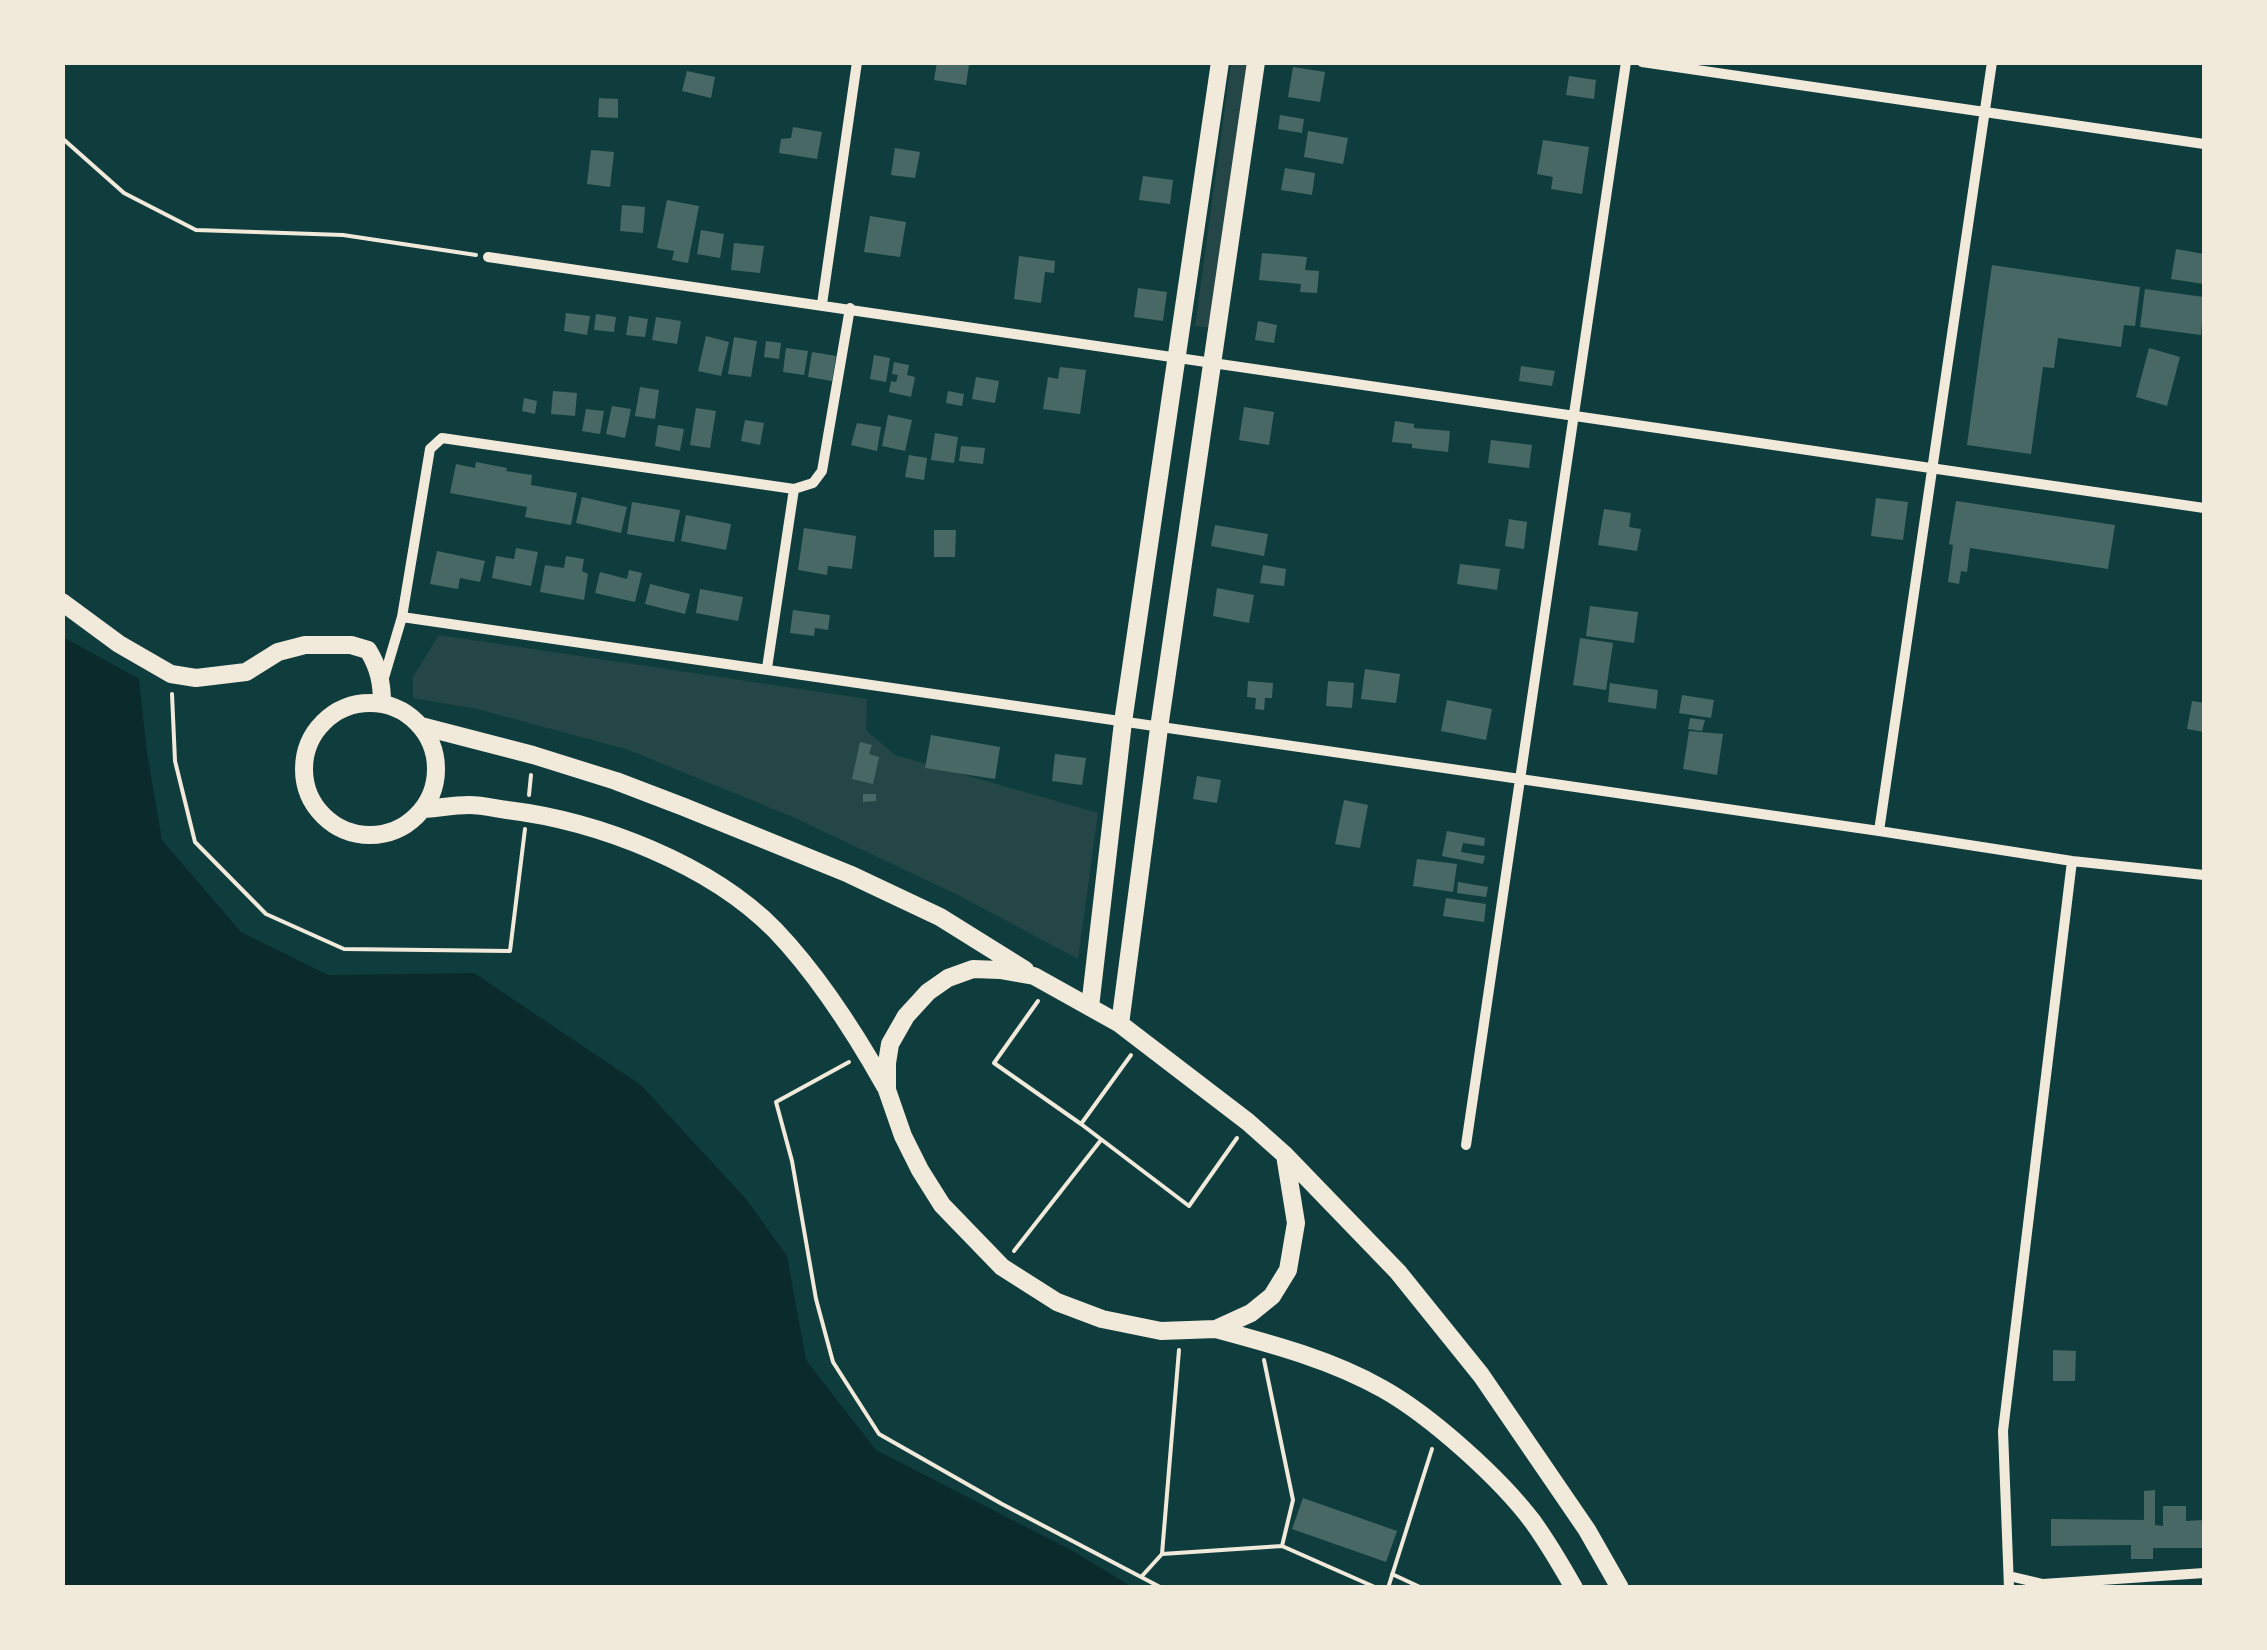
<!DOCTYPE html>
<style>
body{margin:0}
#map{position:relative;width:2267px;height:1650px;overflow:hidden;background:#0f3d3e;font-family:Jost,sans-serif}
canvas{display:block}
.frame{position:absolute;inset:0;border:65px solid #f1e9da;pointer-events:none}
</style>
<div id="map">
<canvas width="2267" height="1650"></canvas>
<div class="frame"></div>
</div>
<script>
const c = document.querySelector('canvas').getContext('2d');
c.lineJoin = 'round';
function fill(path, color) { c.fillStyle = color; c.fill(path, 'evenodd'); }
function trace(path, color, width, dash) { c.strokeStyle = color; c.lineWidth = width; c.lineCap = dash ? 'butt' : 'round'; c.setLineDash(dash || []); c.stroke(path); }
fill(new Path2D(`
 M1231,63H1248L1212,328L1195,326Z
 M439,635L867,699L866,730L895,755L1098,813L1078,959L960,896L793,817L626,749L477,709L413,698V677Z`), '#244646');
fill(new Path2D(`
 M63,637L139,679L147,753L162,840L241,932L328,975L474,973L641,1085L747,1200L787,1256L806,1360L876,1450L1073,1551L1132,1587H63Z`), '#0a2a2b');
fill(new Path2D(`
 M937,62H961L969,65L966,85L934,80Z
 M1293,67L1325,72L1320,102L1288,97Z
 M687,71L715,77L711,98L682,91Z
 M1569,76L1596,80L1594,99L1566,95Z
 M599,98L618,99V118L598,117Z
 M1280,115L1304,119L1302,133L1278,129Z
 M793,127L822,132L817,159L779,153L781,139L791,138Z
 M1308,131L1348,138L1343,164L1304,157Z
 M1543,140L1589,147L1582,194L1551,189L1553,177L1537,174Z
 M895,148L920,152L915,178L891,175Z
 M591,150L614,152L610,187L587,184Z
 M1285,168L1315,173L1312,195L1281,190Z
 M1143,176L1173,180L1170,204L1139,200Z
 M667,200L699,206L688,263L672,260L674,251L657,248Z
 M622,205L645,207L643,233L620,231Z
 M870,216L906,222L900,257L864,252Z
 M701,230L724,234L720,258L697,254Z
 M734,243L764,246L760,273L731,270Z
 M2176,249L2204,254V284L2171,279Z
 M1262,253L1307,257L1305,270L1319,271L1317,293L1300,292L1301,284L1259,280Z
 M1019,256L1055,261L1054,273L1045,272L1041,303L1014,299Z
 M1992,265L2140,287L2135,326L2124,325L2121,347L2058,338L2054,368L2043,367L2031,454L1967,445Z
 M1138,288L1167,292L1163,321L1134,317Z
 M2145,289L2204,297L2201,335L2140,327Z
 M566,313L590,316L587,335L564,331Z
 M596,314L616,317L614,332L594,330Z
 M629,316L648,319L645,337L626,335Z
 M656,317L681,321L677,344L652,340Z
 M1258,321L1277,325L1274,343L1255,340Z
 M706,336L729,342L721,376L698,371Z
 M734,337L757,341L751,377L728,374Z
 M766,341L781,343L779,359L764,357Z
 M786,348L808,351L804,375L783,372Z
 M2149,348L2180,357L2167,406L2136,397Z
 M812,352L836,356L832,381L808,377Z
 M874,355L890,358L886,382L870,379Z
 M894,362L909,365L907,375L915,377L911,397L889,392L891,381L896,382L898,375L892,374Z
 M1521,366L1555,371L1552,386L1519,381Z
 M1060,367L1086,370L1080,414L1043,409L1048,377L1058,379Z
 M976,377L999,381L995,403L972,399Z
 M640,387L659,390L655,419L635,416Z
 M553,391L577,393L575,416L551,414Z
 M948,391L964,394L962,406L946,403Z
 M524,398L537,401L535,414L522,411Z
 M612,406L631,409L625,438L606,434Z
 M1244,407L1274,412L1269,445L1239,440Z
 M696,408L716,411L710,448L690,445Z
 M586,409L604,411L600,434L582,431Z
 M888,415L912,420L905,451L882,446Z
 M745,420L764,423L760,445L741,441Z
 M1395,421L1414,424V428L1450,431L1448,452L1412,448V444L1392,442Z
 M857,423L881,427L877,451L851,445Z
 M658,425L684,429L680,451L655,446Z
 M935,433L958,437L954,463L931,460Z
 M1491,440L1532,445L1529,468L1488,463Z
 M961,446L985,448L983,464L959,461Z
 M909,455L927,458L924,480L905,477Z
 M476,462L507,468L506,471L532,475L531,485L577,493L571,525L525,517L527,507L450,493L456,464L475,468Z
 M582,497L627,507L621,533L576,523Z
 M1876,498L1908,502L1903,540L1871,536Z
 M1956,501L2115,525L2108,569L1970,548L1967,572L1961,571L1959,584L1948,582L1953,545L1949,544Z
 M632,502L680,510L674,542L627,534Z
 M1604,509L1631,513L1629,527L1641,529L1637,551L1598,545Z
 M686,515L731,524L726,550L681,541Z
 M1509,519L1527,522L1524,549L1505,546Z
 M1215,525L1268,534L1264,556L1211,546Z
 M804,528L856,536L852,569L828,566L827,575L798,570Z
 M934,530H956L955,557H934Z
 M516,548L538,552L531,586L492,578L496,556L514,559Z
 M437,551L485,561L480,582L460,578L458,589L430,584Z
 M566,556L584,559L582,571L588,574L584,600L540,592L545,565L564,568Z
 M1460,564L1500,569L1497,590L1457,584Z
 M1263,565L1286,569L1284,586L1260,583Z
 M629,570L642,573L635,602L595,593L600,572L627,579Z
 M650,584L690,594L685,614L645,604Z
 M1217,588L1254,595L1249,623L1213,616Z
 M700,589L743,597L738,621L696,613Z
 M1590,606L1638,612L1634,643L1586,636Z
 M793,610L830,615L828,630L815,628L814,636L790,633Z
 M1580,638L1613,643L1606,690L1573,685Z
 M1365,669L1400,674L1396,703L1361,699Z
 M1248,681L1273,683L1272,698H1265L1264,710L1255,709L1256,698L1247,697Z
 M1328,681L1354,683L1352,708L1326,706Z
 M1610,683L1658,690L1656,709L1608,702Z
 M1682,695L1714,700L1711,718L1679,713Z
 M1447,700L1492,709L1486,740L1441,731Z
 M2192,701L2204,703V732L2187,729Z
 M1690,718L1705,720L1702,731L1688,729Z
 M1689,731L1723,734L1717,775L1683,769Z
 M931,735L1000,747L995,779L925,768Z
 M860,742L872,745L869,754L879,757L873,784L852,779Z
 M1055,754L1086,758L1082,785L1052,781Z
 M1197,776L1221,780L1217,803L1193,799Z
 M863,794H876V801L863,802Z
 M1344,800L1368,805L1360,848L1335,844Z
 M1447,831L1485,838L1484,846L1463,843L1461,852L1485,856L1483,864L1442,856Z
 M1417,859L1457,864L1453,892L1413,886Z
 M1458,882L1488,887L1486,897L1457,893Z
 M1446,898L1486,904L1484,922L1443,916Z
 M2053,1350L2076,1351L2075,1381H2053Z
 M2155,1490V1525L2163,1526V1506H2186V1521L2203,1520V1548H2153V1559H2131V1545L2051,1546V1519L2144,1520V1491Z
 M1303,1498L1397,1531L1386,1562L1292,1529Z`), '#486865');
trace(new Path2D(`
 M62,138L124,193L196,230L343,235L476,255
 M172,694L175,761L195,842L266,914L344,949L510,951L525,829
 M529,795L531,775
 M1038,1001L994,1063L1081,1124L1189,1206L1237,1138
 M849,1062L776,1102L792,1161L816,1299L833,1362L879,1434L1002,1504L1162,1588
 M1081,1124L1131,1055
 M1014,1251L1101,1140
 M1264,1360L1293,1500L1282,1546
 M1162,1554L1179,1350
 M1392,1574L1422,1588
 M1142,1576L1162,1554L1282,1546L1377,1588
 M1388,1588L1432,1449`), '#f1e9da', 4);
trace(new Path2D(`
 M1642,62L2204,144
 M488,257L2204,508
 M822,304L857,62
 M402,617L1879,831L2072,861L2204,875
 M767,668L794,489L813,483L822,471L850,308
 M383,681L402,617L430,449L442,438L794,489
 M1879,831L1992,62
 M1466,1145L1626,62
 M2009,1576L2043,1584L2204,1573
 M2009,1588L2003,1431L2072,861`), '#f1e9da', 10);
trace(new Path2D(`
 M62,602L119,644L171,674L196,678L246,672L278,652L305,645H351L368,650C379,668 382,683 382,704
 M304 769a66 66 0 1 1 132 0a66 66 0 1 1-132 0Z
 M421,726L533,755L616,781L684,807L849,874L940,917L1025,970
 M423,809C438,808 454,805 469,805C481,805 494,808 507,810C598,821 710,864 775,930C818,975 854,1031 885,1086
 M1090,1007L1123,722L1220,62
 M1120,1024L1159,728L1256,62
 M1285,1155L1296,1223L1288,1270L1272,1296L1251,1313L1216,1329L1161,1331L1102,1319L1057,1302L1002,1267L942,1205L920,1170L903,1136L887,1090V1063L890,1044L906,1016L928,992L948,978L973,969L1000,970L1034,976L1120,1024L1248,1122L1285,1155L1398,1272L1481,1375L1587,1530L1620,1588
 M1216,1329C1272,1344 1332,1360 1383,1389C1431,1416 1500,1478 1533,1522C1548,1543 1561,1565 1574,1588`), '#f1e9da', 18);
</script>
